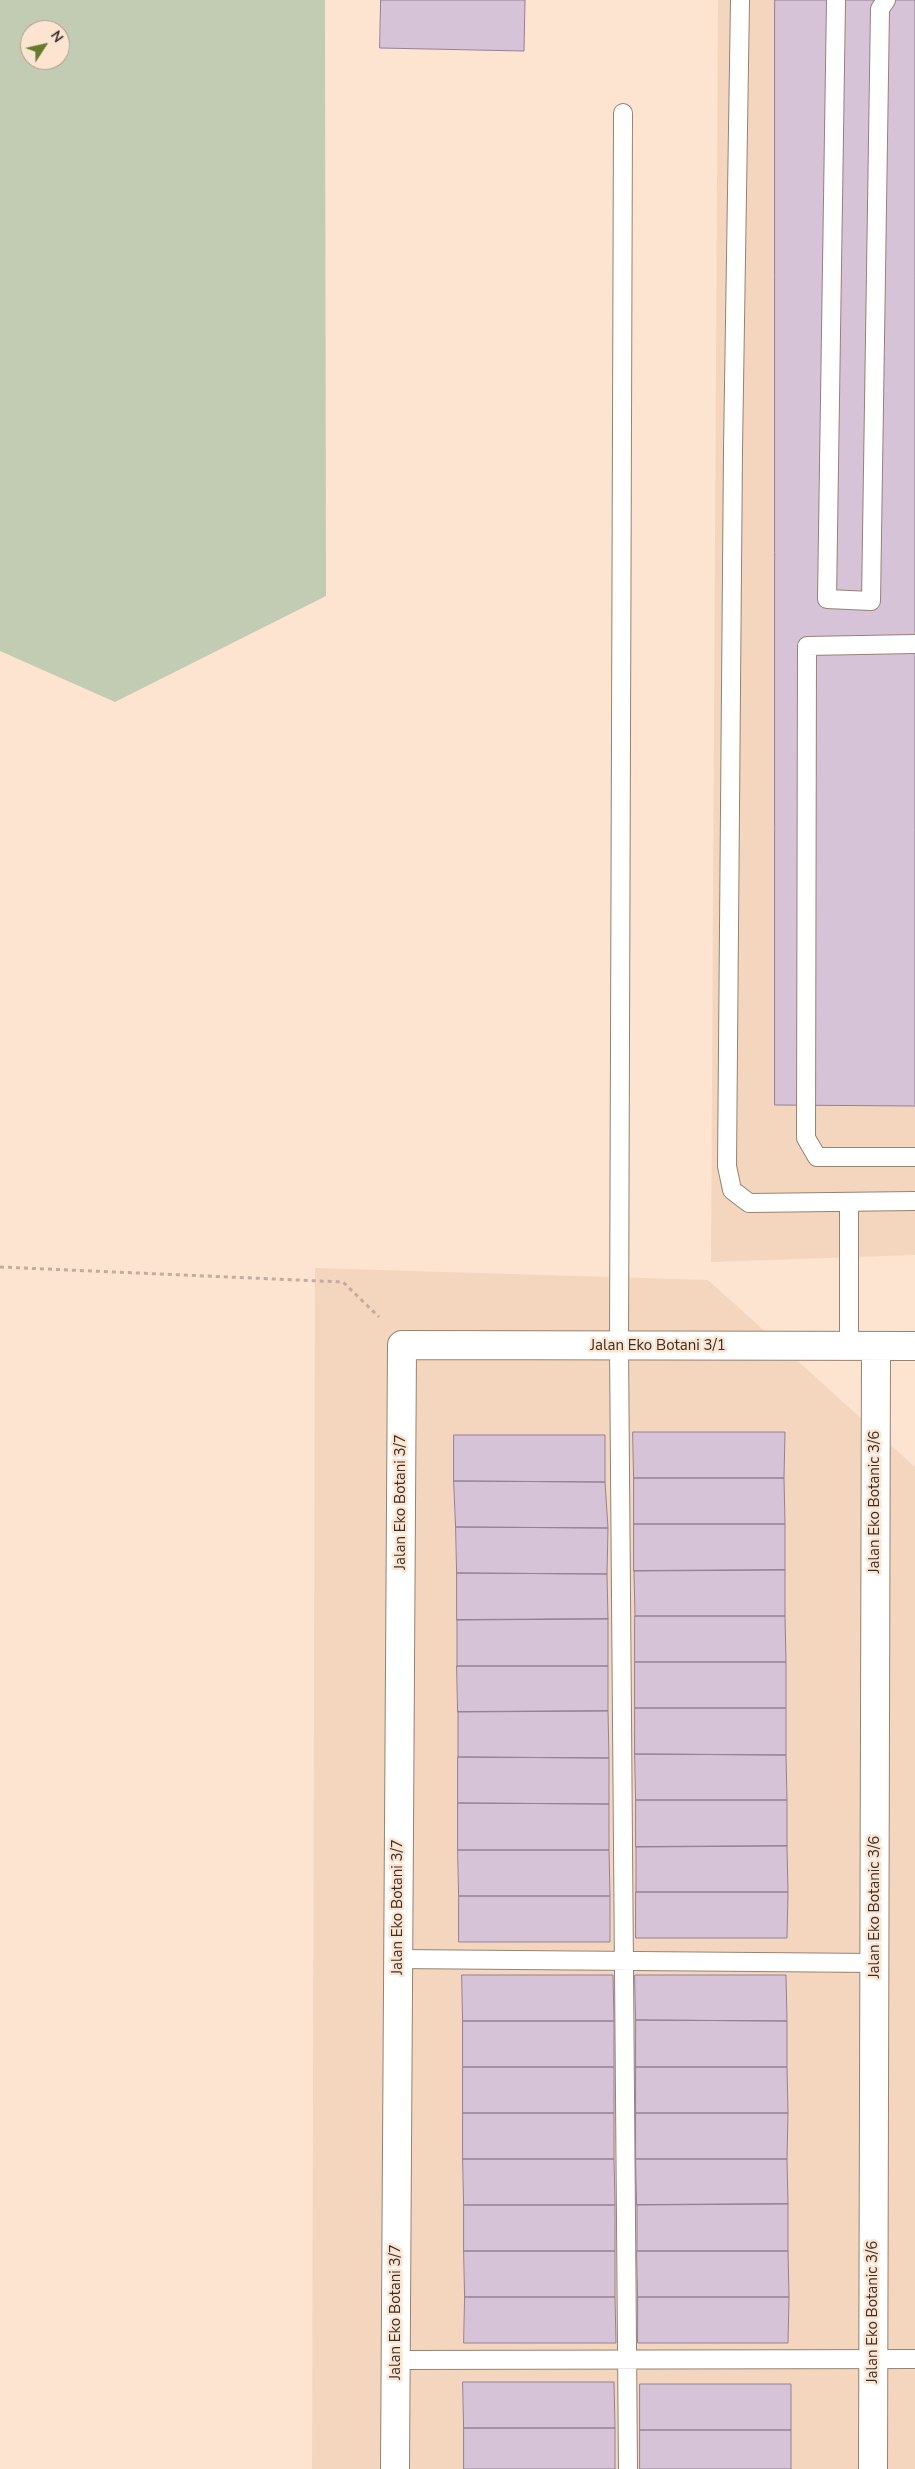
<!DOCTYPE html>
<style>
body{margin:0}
#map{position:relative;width:915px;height:2469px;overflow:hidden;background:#fce4d1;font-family:"Nunito Sans",sans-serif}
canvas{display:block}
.north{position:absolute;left:20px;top:20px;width:50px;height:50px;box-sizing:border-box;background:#fce4d1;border:1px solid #ad9b8d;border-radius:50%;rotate:55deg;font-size:14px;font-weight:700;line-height:20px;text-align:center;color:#372e27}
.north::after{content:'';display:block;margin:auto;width:18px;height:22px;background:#657c2d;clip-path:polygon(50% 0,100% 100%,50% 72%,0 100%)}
</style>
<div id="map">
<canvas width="915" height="2469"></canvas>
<div class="north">N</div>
</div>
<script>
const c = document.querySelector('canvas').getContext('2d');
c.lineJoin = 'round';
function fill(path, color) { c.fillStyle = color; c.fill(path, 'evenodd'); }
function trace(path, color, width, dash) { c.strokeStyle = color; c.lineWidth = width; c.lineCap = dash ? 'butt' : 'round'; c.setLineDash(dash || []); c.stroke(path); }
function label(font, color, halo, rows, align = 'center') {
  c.font = font + ' "Nunito Sans",sans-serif'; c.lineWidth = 5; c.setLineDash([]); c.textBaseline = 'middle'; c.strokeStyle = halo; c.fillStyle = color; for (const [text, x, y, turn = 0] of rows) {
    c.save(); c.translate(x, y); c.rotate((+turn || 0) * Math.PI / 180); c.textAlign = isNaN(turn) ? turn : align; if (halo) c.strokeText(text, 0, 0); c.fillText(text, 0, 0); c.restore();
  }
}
fill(new Path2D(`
 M718,0H915V1255L711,1262Z
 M315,1268L708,1280L915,1467V2469H312Z`), '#f4d6be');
fill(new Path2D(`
 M0,0H325L326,596L115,702L0,651ZM30,30H60V60H30Z`), '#c1ccb3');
const building = new Path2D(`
 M381,0H525L524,51L380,48Z
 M775,0H915V1106L775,1105Z
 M633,1432H785L784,1478H634Z
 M454,1435H605V1482L454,1481Z
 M634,1478H784L785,1524H634Z
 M454,1481L605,1482L608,1528L456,1527Z
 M634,1524H785V1570L634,1571Z
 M456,1527L608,1528L607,1574L457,1573Z
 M785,1570V1616H635L634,1571Z
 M457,1573L607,1574L608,1619L457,1620Z
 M635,1616H785L786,1662H635Z
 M608,1619V1666H457V1620Z
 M635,1662H786V1708H635Z
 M457,1666H608V1711L458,1712Z
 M635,1708H786V1755L635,1754Z
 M608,1711L609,1758L458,1757V1712Z
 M635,1754L786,1755L787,1800H636Z
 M458,1757L609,1758V1804L458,1803Z
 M636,1800H787V1846L636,1847Z
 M458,1803L609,1804V1850H458Z
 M787,1846L788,1892H636V1847Z
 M458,1850H609L610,1896H459Z
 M636,1892H788L787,1938H636Z
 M459,1896H610V1942H459Z
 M462,1975H613L614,2021H463Z
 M635,1975H786L787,2021L636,2020Z
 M636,2020L787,2021V2067H636Z
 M463,2021H614V2067H463Z
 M463,2067H614V2113H463Z
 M636,2067H787L788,2113H636Z
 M463,2113H614V2159H463Z
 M636,2113H788L787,2159H636Z
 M463,2159H614L615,2205H464Z
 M636,2159H787L788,2204L637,2205Z
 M788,2204V2251H637V2205Z
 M464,2205H615V2251H464Z
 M464,2251H615V2297H465Z
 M637,2251H788L789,2297H638Z
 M465,2297H615L616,2343H464Z
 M638,2297H789L788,2343H638Z
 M463,2382H614L615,2428H464Z
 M640,2384H791V2430H640Z
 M464,2428H615V2469H464Z
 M640,2430H791V2469H640Z`);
fill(building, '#d7c3d8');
trace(building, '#948195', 1);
const lane = new Path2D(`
 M740,0L733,450L727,1166L732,1190L749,1203L915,1201
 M836,0L827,599L871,601L880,9L886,0
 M623,113L619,1345L628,2469
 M915,644L807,646L806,1138L817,1157H915
 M849,1203V1346
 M397,1959L875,1963
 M396,2360L915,2359`);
const street = new Path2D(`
 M395,2469L402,1345L915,1346
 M873,2469L876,1346`);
trace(lane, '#988271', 20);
trace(street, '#988271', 30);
trace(new Path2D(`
 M0,1267L343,1282L379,1317`), '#c1ad9e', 3, [4, 4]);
trace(lane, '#fff', 18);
trace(street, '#fff', 28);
label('15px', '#372e27', '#fce4d1', [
 ["Jalan Eko Botani 3/1",658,1346],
 ["Jalan Eko Botani 3/7",401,1502,-90],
 ["Jalan Eko Botanic 3/6",875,1502,-90],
 ["Jalan Eko Botani 3/7",398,1907,-90],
 ["Jalan Eko Botanic 3/6",875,1907,-90],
 ["Jalan Eko Botani 3/7",396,2312,-90],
 ["Jalan Eko Botanic 3/6",873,2312,-90]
]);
</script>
